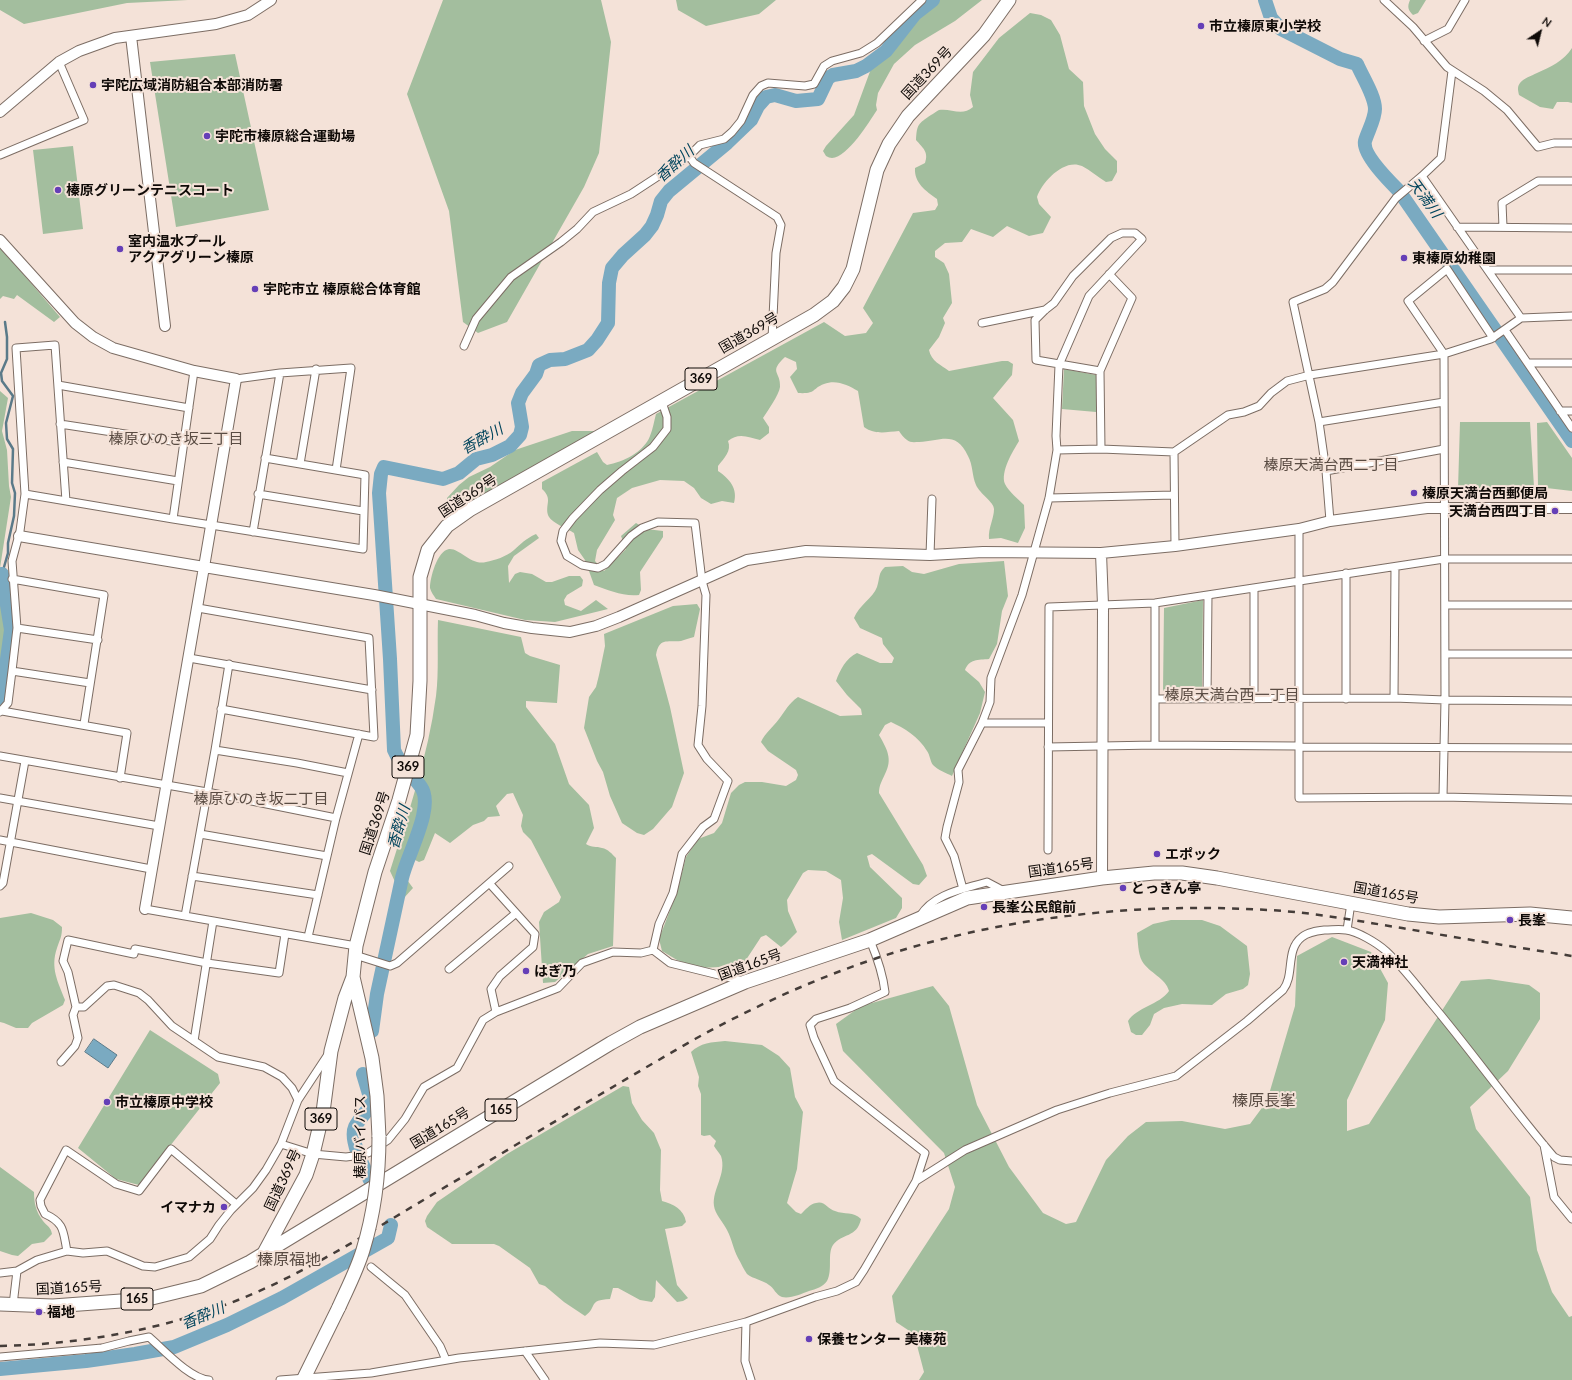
<!DOCTYPE html>
<meta charset="utf-8">
<style>
body{margin:0}
#map{position:relative;width:1572px;height:1380px;overflow:hidden;background:#f4e2d8;font-family:Lato,sans-serif}
canvas{display:block}
.north{position:absolute;left:1520px;top:12px;width:40px;height:40px;-webkit-text-stroke:3px #f4e2d8;paint-order:stroke;rotate:35deg;font-size:11px;font-weight:700;line-height:16px;text-align:center;color:#0f0a07}
.north::after{content:'';display:block;margin:auto;width:14px;height:18px;background:#0f0a07;clip-path:polygon(50% 0,100% 100%,50% 72%,0 100%)}
</style>
<div id="map">
<canvas width="1572" height="1380"></canvas>
<div class="north">N</div>
</div>
<script>
const c = document.querySelector('canvas').getContext('2d');
c.lineJoin = 'round';
function fill(path, color) { c.fillStyle = color; c.fill(path, 'evenodd'); }
function trace(path, color, width, dash) { c.strokeStyle = color; c.lineWidth = width; c.lineCap = dash ? 'butt' : 'round'; c.setLineDash(dash || []); c.stroke(path); }
function label(font, color, halo, rows, align = 'center') {
  c.font = font + ' Lato,"Noto Sans JP",sans-serif'; c.lineWidth = 4; c.setLineDash([]); c.textBaseline = 'middle'; c.strokeStyle = halo; c.fillStyle = color; for (const [text, x, y, turn = 0] of rows) {
    c.save(); c.translate(x, y); c.rotate((+turn || 0) * Math.PI / 180); c.textAlign = isNaN(turn) ? turn : align; if (halo) c.strokeText(text, 0, 0); c.fillText(text, 0, 0); c.restore();
  }
}
fill(new Path2D(`
 M0,0H188L127,3L24,24L0,10Z
 M443,0H601L611,42L599,153L584,187L507,322L478,333L463,322L449,211L407,94Z
 M676,0H776L759,14L706,26L678,10Z
 M940,0H982L955,21L915,45L894,64L878,93L876,105L877,110C869,122 848,157 832,158C830,158 828,157 826,156L823,151L826,146L854,115L872,66L895,45L921,15Z
 M1410,0H1426L1418,13L1413,15C1408,10 1407,7 1410,0Z
 M1030,13L1041,15L1051,20L1060,35L1069,69L1083,82L1084,106L1095,134L1105,149L1117,161V172L1112,181L1106,182C1098,177 1090,170 1082,166C1064,158 1042,182 1037,197L1039,204L1051,217L1043,233L1029,236L1007,226L993,237L971,229L962,242L945,243L935,251V257L944,263L949,274L952,303L943,318L945,323L939,337L929,350C931,361 941,365 949,371L1002,361H1008L1013,364L1012,375L993,398L1013,420L1019,441C1013,451 1000,472 1005,484C1009,492 1018,499 1024,505L1025,528L1018,543L1001,538L989,539C988,528 994,519 994,509C994,502 980,494 976,485C972,476 973,465 968,456C956,430 941,441 919,442C915,442 910,443 907,440C904,438 901,434 899,431C886,432 875,435 864,427L858,391C848,385 836,379 824,384C811,389 817,394 798,393L790,377L797,369L796,362L785,357C768,373 781,371 780,387C779,395 768,410 763,418L769,427V433L760,440C749,437 738,432 728,441C732,451 724,458 718,466V471C730,479 738,489 734,503L722,501L711,504L701,498L694,488L684,481L660,480L632,488L617,498L613,515L615,520L597,550L595,561L604,571L626,549L621,536L636,523L646,529L663,531V537L640,572L641,590L639,595C624,597 608,590 594,585L585,560L578,550L574,533C568,529 550,522 548,515C545,504 553,499 542,489V482L597,452L603,462L607,465C623,462 644,452 650,436C653,429 654,421 656,414L824,322L845,336L866,333L873,323L863,308L913,213L935,210L938,205L937,199C926,191 914,183 915,168L925,163C929,152 923,148 916,140C917,124 918,124 931,115C933,114 937,111 939,110C951,108 962,117 973,107L970,95L973,72L999,38Z
 M1572,48V103L1568,102H1557L1553,109L1540,107L1519,95C1518,90 1517,87 1520,83C1524,78 1531,76 1537,73C1550,67 1564,61 1572,48Z
 M235,54L269,210L176,227L150,62Z
 M73,146L83,229L43,234L33,150Z
 M0,247L60,317L54,322L17,295L14,299L3,296L0,299Z
 M1064,369L1096,375V412L1062,409Z
 M0,391L8,398L2,431L7,450L9,486L11,497L0,568Z
 M1460,422H1530L1534,487L1458,489Z
 M1547,422L1572,458V491L1538,487L1537,423Z
 M572,431H599L447,514V498L459,485L469,477L490,467L515,450Z
 M536,534L539,538L514,556L508,566L509,583L515,574L520,572L532,574L546,582H552L569,576H580L583,580L582,586L567,595L564,600L565,605L581,611L596,600L608,609L555,622L525,620L436,599C434,596 431,592 430,588C430,578 437,551 449,549C460,548 471,566 486,562C495,560 506,557 514,550C522,543 525,539 536,534Z
 M1004,561L1008,596L1002,611L997,644L989,659C978,660 969,659 965,670L979,682L985,692L980,713L952,776C946,773 938,770 933,765C930,761 930,755 927,751C919,737 904,728 891,722L885,725L879,735C887,749 893,759 885,774C882,781 879,785 879,793L923,865L927,876L919,885L913,884L872,854L867,856L870,867L902,898V908L896,918L842,940L839,922L843,898L841,880L826,871L808,870L803,873L787,900L788,911L797,932L785,944L781,947L766,935L761,937L742,966L699,968L677,960L662,951L659,939L677,892L686,857L698,839L714,833L722,823L731,793L739,785L745,782H762L786,786L796,780L798,775L796,770L768,751L761,742C765,733 773,727 779,719C786,710 788,704 798,697L840,716L862,715L861,709L847,695L836,681C840,670 846,658 857,653L880,663H892L894,658L883,644L882,638L860,628L854,618C859,605 873,598 877,587C880,578 878,573 885,567L903,566L912,572L924,574L959,564Z
 M0,586L7,631L0,679Z
 M1203,600L1202,694L1163,691L1164,608Z
 M697,604L700,609L694,637C689,638 685,640 681,641C666,642 659,638 656,655L670,707L684,773L672,807L653,829L644,835L637,833L622,823L610,796L603,772L597,761L584,728L589,697L596,687L599,675L605,646L604,634L673,606Z
 M438,620L521,637L525,653L530,656L560,665L557,703L526,701V707L555,744L569,784L589,805L594,828L586,844C592,848 596,846 602,848C608,849 612,854 616,858L613,946L588,954L555,982L543,983L539,922L544,912L559,902L561,897L531,840L523,832L521,826L523,815L513,793L507,794L496,806L500,816L488,817L484,821L473,825L450,843L435,833L424,860L419,862L407,856L399,869L413,888L403,899L390,871C408,814 428,756 436,696C439,672 437,644 438,620Z
 M31,913L53,920L62,927C62,937 60,939 57,948C50,968 58,982 65,1000L63,1005L32,1023L28,1028H16L4,1023L0,1022V918Z
 M1171,920H1202L1220,926L1247,946L1250,974L1248,985L1243,989L1226,994L1212,1005L1182,1004L1164,1008L1154,1014L1150,1025L1142,1035H1136L1131,1032L1128,1021C1137,1007 1159,1005 1169,991C1166,978 1149,973 1142,961C1138,954 1138,941 1137,933L1153,924Z
 M1332,937L1371,952L1388,983L1385,1020L1347,1100V1131L1369,1124L1461,981L1489,979L1529,985L1540,993V1019L1508,1071L1470,1107L1476,1129L1530,1197L1537,1250L1552,1292L1569,1317L1572,1316V1380H919L924,1372L914,1334L896,1322L892,1296L949,1209L955,1187L944,1153L843,1051L836,1024L861,1006L933,986L949,1006L977,1105L1009,1167L1043,1213L1066,1224L1076,1222L1106,1160L1128,1136L1146,1122L1182,1121L1225,1129L1250,1124L1267,1101L1295,1006L1297,956Z
 M150,1030L218,1074L220,1083L139,1185L116,1179L78,1148Z
 M725,1041L762,1045L779,1056L790,1068L795,1097L803,1112L797,1169L787,1203L796,1212L801,1214C805,1210 810,1204 816,1203C824,1200 828,1209 835,1211C845,1215 853,1211 861,1219C857,1238 842,1233 833,1245C827,1254 833,1270 827,1281C823,1287 816,1289 809,1291C801,1294 790,1299 782,1297C776,1295 774,1288 769,1285C763,1280 753,1279 747,1274C744,1270 741,1263 738,1258C733,1249 732,1239 727,1230C723,1222 715,1214 714,1206C712,1189 727,1174 721,1156C719,1153 716,1149 714,1146L716,1141L710,1135L704,1136L701,1135V1094L698,1086L699,1077L691,1052C700,1043 712,1042 725,1041Z
 M623,1086L629,1087L632,1103L642,1120L654,1133L661,1150L660,1190L662,1201C673,1204 684,1209 686,1222L682,1226L665,1229L677,1285L688,1298L683,1301L677,1302L656,1280L655,1297L652,1302L640,1300L618,1288H613L610,1299C587,1300 598,1307 585,1316L564,1302L545,1286L539,1284L530,1268L499,1246L494,1244H452L427,1227L425,1221L427,1216L437,1202L507,1154Z
 M0,1167L34,1192C34,1203 36,1212 43,1221C47,1226 51,1227 52,1234L44,1242L32,1244L18,1256L12,1255L0,1251Z`), '#a3be9e');
const water = new Path2D(`
 M94,1039L117,1055L108,1068L85,1052Z`);
fill(water, '#7aaac1');
trace(water, '#5a7a89', 1);
trace(new Path2D(`
 M2,574L8,553V543L14,516L15,493L12,483L13,449L7,439L6,423L13,396L2,381L1,373L7,359V337L5,322`), '#5a7a89', 2.5);
trace(new Path2D(`
 M1265,0L1271,18L1281,29L1340,59L1357,64C1362,76 1375,96 1375,109C1375,119 1368,131 1365,141C1362,154 1390,182 1399,191L1572,441
 M0,698L2,696L11,630L2,574
 M372,1031L377,994L402,878C407,855 435,807 421,787C412,774 400,765 394,750L390,659L379,493L381,474L384,467L443,479L459,473L476,459L492,455L510,446L520,435L522,427L518,403L522,393L536,374L539,365L550,360L565,359L588,350L597,340L608,323L609,283L612,268L623,255L645,235L652,226L657,215L661,201L669,191L727,143L751,120L758,106L766,97L775,95L796,101L818,99L828,78L833,75L856,71L866,66L886,51L915,14L933,0
 M363,1074L372,1104C367,1111 359,1119 355,1127C349,1140 364,1168 370,1180
 M0,1369L86,1361L135,1354L174,1347L227,1325L282,1298L388,1238L391,1225`), '#7aaac1', 14);
const street = new Path2D(`
 M1384,0L1413,27L1447,67L1484,91L1507,110L1538,147L1554,143H1572
 M1424,41L1448,29L1465,0
 M0,155L84,120L59,62
 M1422,176L1521,318
 M1457,227L1572,228
 M1503,227L1502,203L1538,181H1572
 M1488,270H1572
 M982,323L1045,310
 M1505,330L1572,428
 M772,339L776,253L781,225L777,217L694,163L689,156L700,145L724,139L732,132L741,121L753,95L761,86L768,83L805,86L814,84L824,66L832,61L861,53L877,43L922,0
 M464,346L476,319L511,277L561,242L577,229L593,212L631,194L689,156
 M1528,363H1572
 M236,379L280,373L351,368L336,470
 M58,385L189,408
 M1560,411H1572
 M1319,422L1444,402
 M60,424L184,443
 M1101,449L1100,371L1132,298L1109,274
 M1057,450L1101,449L1174,452L1228,415L1244,412L1259,406L1271,393L1287,381L1310,375L1444,354L1491,339L1521,318L1572,316
 M1174,452L1175,546
 M63,462L178,481
 M300,464L316,369
 M1326,471L1444,449
 M25,494L173,519L363,549L365,475L265,458
 M258,494L363,511
 M1049,498L1174,495
 M173,519L194,371
 M1330,521L1326,471L1319,422L1293,302L1325,289L1333,282L1396,198L1422,176L1441,158L1452,71
 M1299,529V798L1443,797L1572,800
 M253,532L280,373
 M930,555L932,499
 M12,579L104,595L84,724
 M1445,605H1572
 M198,608L369,638L374,737L221,709
 M17,628L98,640
 M1445,654H1572
 M189,658L372,690
 M12,671L90,683
 M1394,698L1395,567
 M1155,699L1394,698L1445,700L1572,701
 M1207,699L1208,595
 M1254,699V588
 M1346,699V573
 M2,711L127,733L120,778
 M0,712L8,703L12,671L17,628L12,561L20,531L25,494L16,348L55,345L66,501
 M982,723H1048
 M1155,745V603
 M1048,747L1155,745L1298,746
 M1298,747L1572,748
 M215,750L297,763L348,773
 M0,756L207,792L336,818
 M1443,797L1445,700L1444,354L1408,301L1447,269L1493,338
 M0,798L159,826
 M200,834L327,856
 M0,840L151,869
 M1048,850L1049,607L1155,603L1444,559H1572
 M192,876L318,895
 M490,884L535,934L533,947L500,976L491,989L496,1012
 M0,886L3,883L25,761
 M963,889L954,856L945,838L947,827L959,782L958,770L982,723L990,702L991,678L1022,595L1049,498L1057,450L1056,436L1059,365L1089,296L1142,239L1135,233H1122L1111,238L1073,276L1054,303L1045,310L1035,320L1036,360L1100,371
 M145,909L356,946
 M185,916L215,750L229,664
 M920,916C933,895 959,890 980,884L987,882L1004,891
 M1347,930L1351,903
 M308,937L336,818L359,734
 M653,950L659,924L673,893L682,854L703,827L714,819L728,781L707,759L698,745L702,706L706,595L702,581L695,523L658,522L642,528L631,536L606,564L598,568L582,565L567,556L561,541L563,531L573,518L600,490L622,471L653,447L667,429V417L662,402
 M355,955L390,966L397,963L509,866
 M449,969L515,914
 M76,1007H84L107,986L114,985L139,993L148,1000L172,1026L218,1057L264,1067L282,1077L292,1088L298,1100
 M194,1041L213,921
 M61,1062L75,1046L78,1038L73,1015L76,1007L68,972L63,961L68,940L134,954L135,949L207,963L279,973L285,934
 M281,1144L298,1100L327,1056
 M1544,1145L1554,1197L1572,1219
 M916,1181L965,1150L1057,1110L1110,1093L1176,1076L1247,1021L1283,990C1295,975 1285,950 1302,937C1308,932 1317,931 1325,930C1332,930 1339,929 1346,930C1357,931 1377,943 1386,951C1401,965 1418,987 1431,1003C1473,1053 1511,1107 1554,1157L1560,1160L1572,1161
 M67,1251C63,1232 65,1223 45,1214L41,1206L40,1200L66,1150L116,1184L139,1191L171,1149L236,1204
 M371,1267L405,1295L440,1346L446,1360
 M0,1273L17,1271L37,1260L67,1251L83,1253L107,1251L143,1266L155,1267L189,1257L210,1239L219,1225L231,1210L253,1188L266,1170L281,1144L313,1154L346,1157L361,1155L368,1153L388,1140L405,1119L424,1087L457,1068L483,1020L496,1012L558,988L582,963L613,952L641,953L653,950L670,963L743,981
 M13,1305L17,1271
 M746,1322L745,1361L751,1380
 M525,1351L545,1380
 M0,1357L102,1348L129,1341L149,1337C164,1350 190,1379 209,1380
 M280,1380L371,1373L459,1358L600,1343L654,1345L746,1322L815,1297L837,1291L856,1282L864,1270L916,1181L925,1153L834,1081L814,1038L810,1025L816,1019L850,1008L885,992C883,974 877,957 870,940`);
const secondary = new Path2D(`
 M131,36L165,326
 M0,112L59,62L79,51L115,38L216,24L248,15L271,0
 M0,240L75,323L93,337L113,348L194,371L236,379L204,567L374,595L475,615L504,623L532,628L570,632L596,626L619,617L747,560L806,551L930,555L983,552L1101,553L1175,546L1299,529L1330,521L1427,508H1572
 M19,536L204,567L145,909
 M1101,553L1103,605L1102,878`);
const highway = new Path2D(`
 M353,977L372,1058L377,1096L379,1137
 M264,1253L306,1175L313,1154L323,1112L331,1051L345,998L353,977L356,946L375,872L399,800L417,735L420,681V577L428,550L447,526L471,509L814,315L833,301L844,287L853,269L877,170L889,144L908,116L984,35L1009,0
 M0,1304L53,1306L148,1299L201,1286L250,1262L611,1043L640,1027L745,982L870,940L967,898L1102,878L1154,873H1182L1217,878L1408,914L1439,917L1530,914L1572,918
 M303,1380L339,1307`);
trace(street, '#7c6d64', 9);
trace(secondary, '#7c6d64', 12);
trace(highway, '#7c6d64', 15);
trace(street, '#fff', 7);
trace(secondary, '#fff', 10);
trace(highway, '#fff', 13);
trace(new Path2D(`
 M0,1346C82,1344 162,1330 238,1300C313,1270 382,1224 452,1183C533,1135 613,1086 695,1039C753,1007 814,979 877,958C1002,917 1136,902 1267,910C1312,912 1357,921 1402,928C1458,938 1515,947 1572,956`), '#453d39', 2.5, [7, 7]);
const highwayBridge = new Path2D(`
 M339,1307C347,1289 357,1270 363,1250C374,1214 379,1175 379,1137`);
trace(highwayBridge, '#7c6d64', 15, []);
trace(highwayBridge, '#fff', 13);
for (const [x, y, r, color] of [
 [1201,26,4,"#653fb7"],
 [93,85,4,"#653fb7"],
 [207,136,4,"#653fb7"],
 [58,190,4,"#653fb7"],
 [120,249,4,"#653fb7"],
 [1404,258,4,"#653fb7"],
 [255,289,4,"#653fb7"],
 [1414,493,4,"#653fb7"],
 [1555,511,4,"#653fb7"],
 [1157,854,4,"#653fb7"],
 [1123,888,4,"#653fb7"],
 [984,907,4,"#653fb7"],
 [1510,920,4,"#653fb7"],
 [1344,962,4,"#653fb7"],
 [526,971,4,"#653fb7"],
 [107,1102,4,"#653fb7"],
 [224,1207,4,"#653fb7"],
 [39,1312,4,"#653fb7"],
 [809,1339,4,"#653fb7"]
]) { const dot = new Path2D(); dot.arc(x, y, r, 0, 2 * Math.PI); c.fillStyle = color; c.fill(dot); trace(dot, '#f4e2d8', 1.5); }
for (const [x, y, w] of [
 [701,379,32],
 [408,767,32],
 [501,1110,32],
 [321,1119,32],
 [137,1299,32]
]) { const box = new Path2D(); box.roundRect(x - w / 2, y - 11, w, 22, 3); c.fillStyle = '#f4e2d8'; c.fill(box); trace(box, '#0f0a07', 1); }
label('bold 13px', '#0f0a07', null, [
 ["369",701,379],
 ["369",408,767],
 ["165",501,1110],
 ["369",321,1119],
 ["165",137,1299]
]);
label('bold 14px', '#0f0a07', '#f4e2d8', [
 ["市立榛原東小学校",1209,26],
 ["宇陀広域消防組合本部消防署",101,85],
 ["宇陀市榛原総合運動場",215,136],
 ["榛原グリーンテニスコート",66,190],
 ["室内温水プール",128,241],
 ["アクアグリーン榛原",128,257],
 ["東榛原幼稚園",1412,258],
 ["宇陀市立 榛原総合体育館",263,289],
 ["榛原天満台西郵便局",1422,493],
 ["天満台西四丁目",1547,511,"right"],
 ["エポック",1165,854],
 ["とっきん亭",1131,888],
 ["長峯公民館前",992,907],
 ["長峯",1518,920],
 ["天満神社",1352,962],
 ["はぎ乃",534,971],
 ["市立榛原中学校",115,1102],
 ["イマナカ",216,1207,"right"],
 ["福地",47,1312],
 ["保養センター 美榛苑",817,1339]
], 'left');
label('14px', '#0f0a07', '#f4e2d8', [
 ["国道369号",927,73,-47],
 ["国道369号",749,333,-30],
 ["国道369号",468,496,-33],
 ["国道369号",375,823,-72],
 ["国道165号",1061,868,-8],
 ["国道165号",1386,893,10],
 ["国道165号",750,965,-20],
 ["国道165号",440,1128,-31],
 ["榛原バイパス",360,1137,-90],
 ["国道369号",283,1180,-65],
 ["国道165号",69,1288,-3]
]);
label('italic 15px', '#00445c', '#f4e2d8', [
 ["香酔川",675,164,-42],
 ["天満川",1425,198,54],
 ["香酔川",482,439,-29],
 ["香酔川",399,827,-74],
 ["香酔川",203,1316,-23]
]);
label('15px', '#5a4c43', '#f4e2d8', [
 ["榛原ひのき坂三丁目",176,439],
 ["榛原天満台西二丁目",1331,465],
 ["榛原天満台西一丁目",1232,695],
 ["榛原ひのき坂二丁目",261,799]
]);
label('16px', '#5a4c43', '#f4e2d8', [
 ["榛原長峯",1264,1101],
 ["榛原福地",289,1260]
]);
</script>
